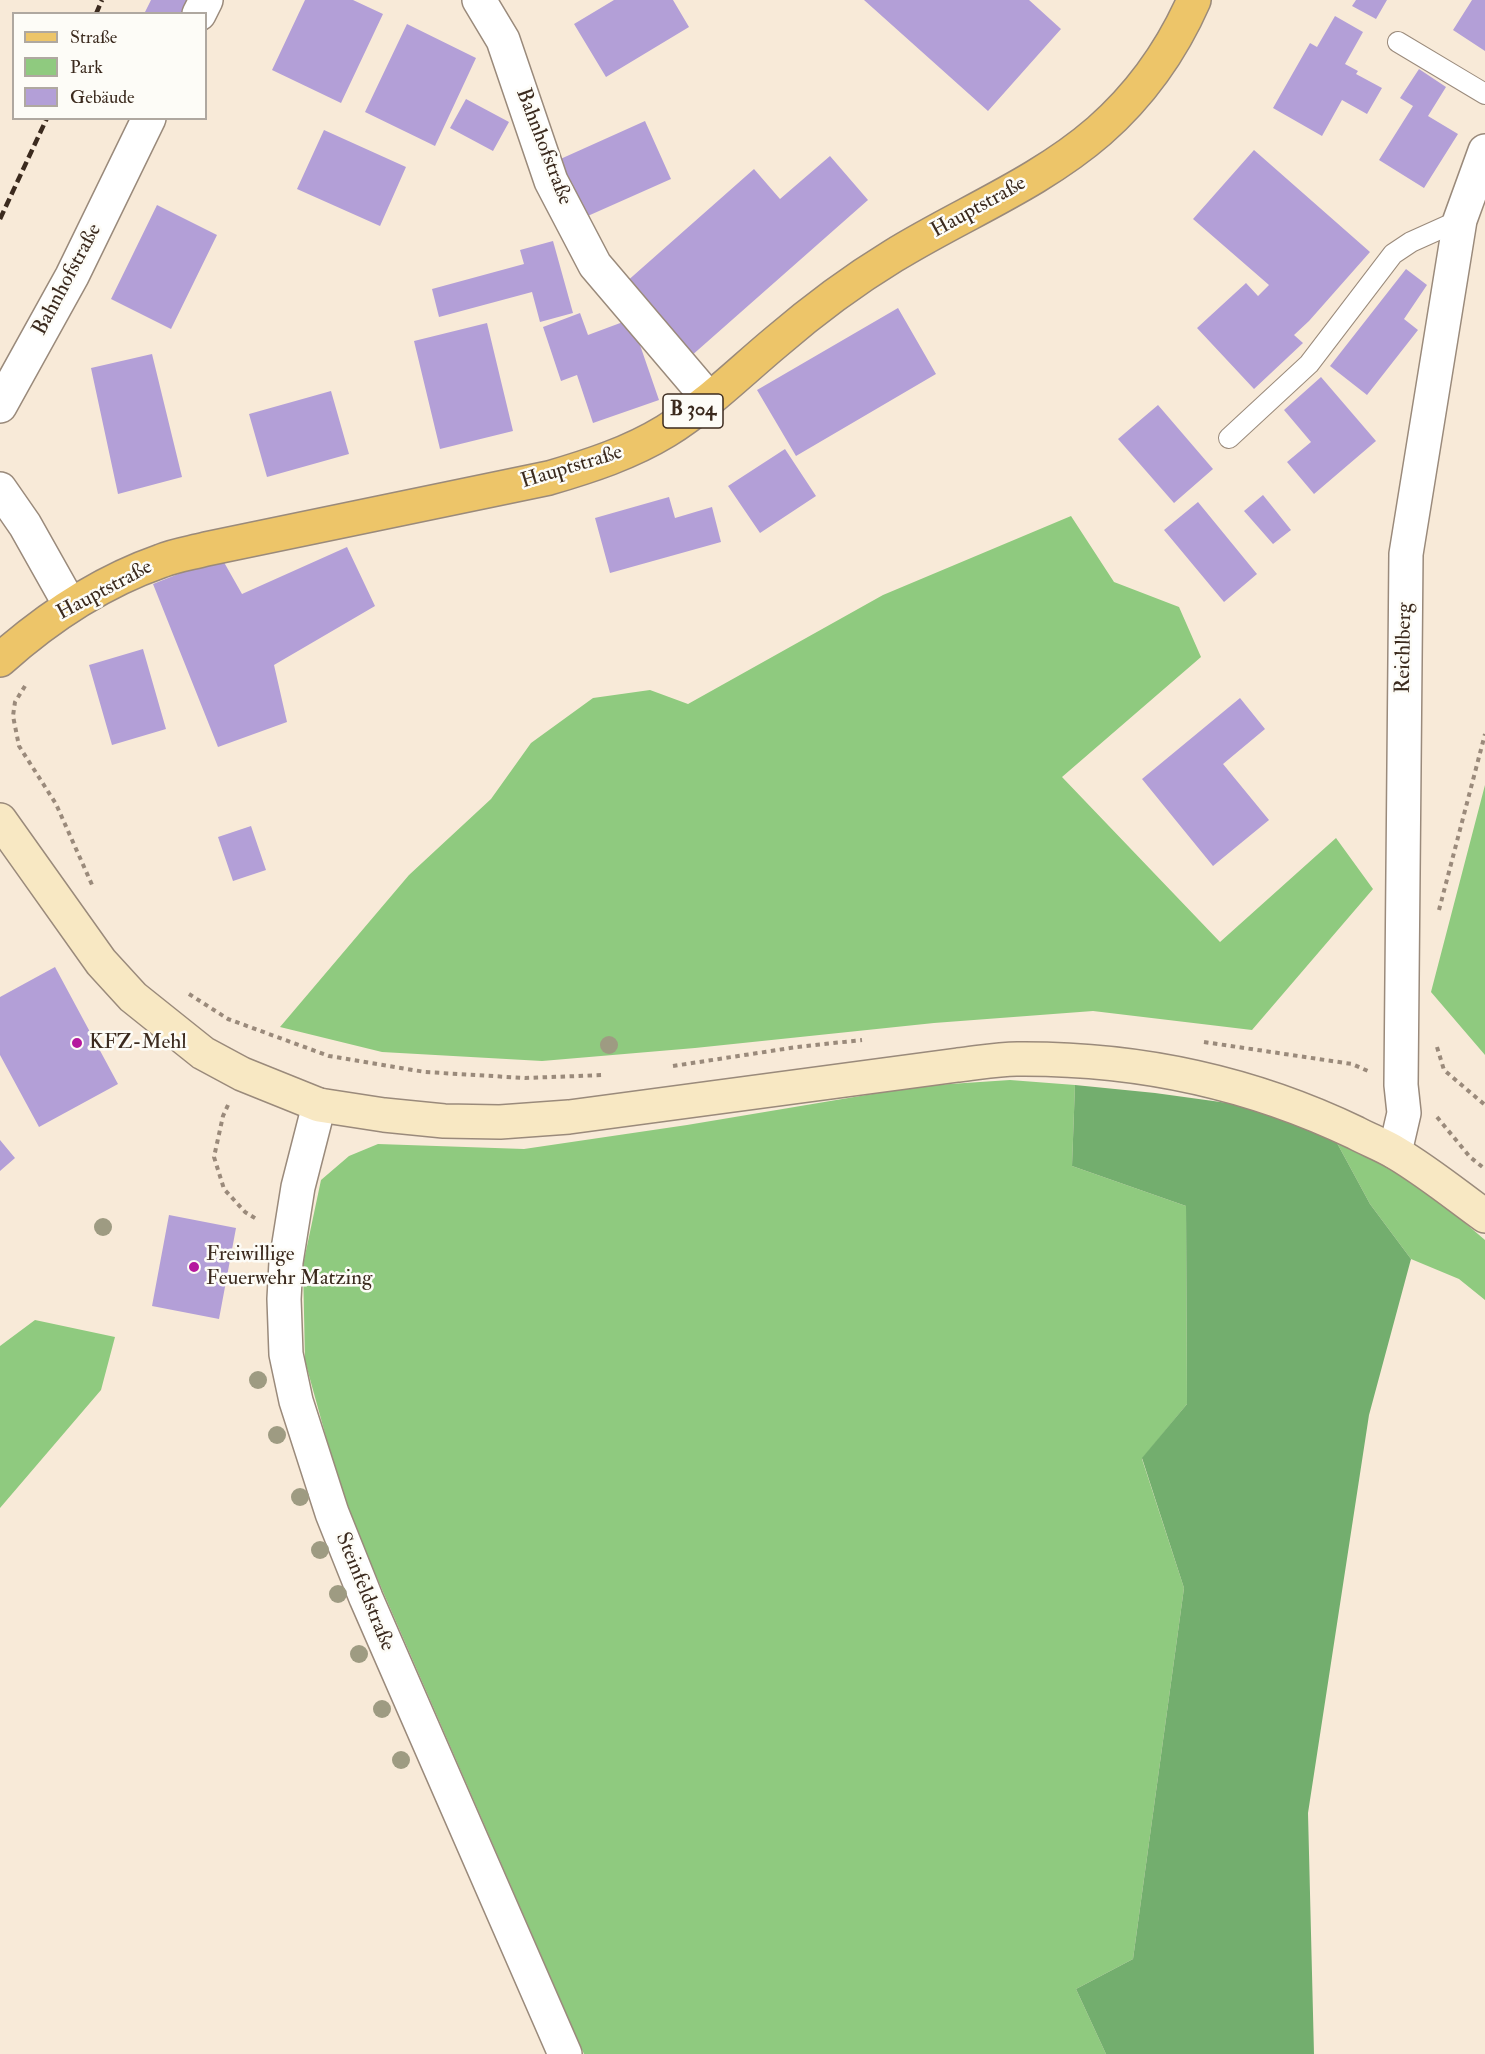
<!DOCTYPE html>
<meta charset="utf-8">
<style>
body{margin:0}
#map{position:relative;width:1485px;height:2054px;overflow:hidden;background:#f8ead8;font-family:"IM FELL Double Pica",serif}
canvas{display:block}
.legend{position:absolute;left:12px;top:12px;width:195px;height:108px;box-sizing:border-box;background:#fdfcf7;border:2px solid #afa8a0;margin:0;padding:8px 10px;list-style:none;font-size:18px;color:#3b2a1e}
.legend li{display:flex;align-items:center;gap:12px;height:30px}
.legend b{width:30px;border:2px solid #afa8a0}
</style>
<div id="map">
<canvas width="1485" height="2054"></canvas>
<ul class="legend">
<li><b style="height:8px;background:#edc569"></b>Straße</li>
<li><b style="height:16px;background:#8fca7f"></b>Park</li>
<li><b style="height:16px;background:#b39fd7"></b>Gebäude</li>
</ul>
</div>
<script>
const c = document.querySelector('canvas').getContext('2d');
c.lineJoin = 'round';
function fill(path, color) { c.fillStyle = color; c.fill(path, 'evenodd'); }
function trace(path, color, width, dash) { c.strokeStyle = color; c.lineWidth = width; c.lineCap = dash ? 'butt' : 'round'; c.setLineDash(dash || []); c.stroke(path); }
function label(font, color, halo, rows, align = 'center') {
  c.font = font + ' "IM FELL Double Pica",serif'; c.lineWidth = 5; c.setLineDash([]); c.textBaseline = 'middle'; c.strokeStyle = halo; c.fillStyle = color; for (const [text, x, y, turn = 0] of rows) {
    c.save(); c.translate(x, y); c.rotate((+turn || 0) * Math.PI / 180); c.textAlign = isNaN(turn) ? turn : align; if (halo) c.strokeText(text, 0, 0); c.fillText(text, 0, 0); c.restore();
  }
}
fill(new Path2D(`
 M1071,516L1114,582L1179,607L1201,657L1062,777L1220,942L1336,838L1373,889L1252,1030L1093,1011L934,1023L695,1048L542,1061L382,1052L280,1027L409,875L491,799L531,743L593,698L650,690L688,704L883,595Z
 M1485,785V1055L1431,992Z
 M1010,1080L1075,1085L1072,1166L1186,1206L1187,1404L1142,1459L1184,1588L1133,1959L1076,1989L1106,2054H584L344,1502L305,1361L303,1265L321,1180L349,1156L378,1144L524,1149L687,1125L920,1086Z
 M1337,1143L1383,1164L1451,1211L1485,1240V1300L1459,1279L1411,1259L1370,1204Z
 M35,1320L115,1337L101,1390L0,1508V1346Z`), '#8fca7f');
fill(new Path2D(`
 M1075,1085L1155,1093L1235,1104L1303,1127L1337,1143L1370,1204L1411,1259L1369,1415L1308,1813L1314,2054H1106L1076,1989L1133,1959L1184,1588L1142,1458L1187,1404L1186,1206L1072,1166Z`), '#73ae6e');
fill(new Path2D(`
 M151,0H187L181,14H144Z
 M305,0H353L383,14L341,103L272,70Z
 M614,0H673L689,27L606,77L574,24Z
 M864,0H1029L1061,29L988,111Z
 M1356,0H1387L1376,19L1352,6Z
 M1472,0H1485V51L1453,30Z
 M1335,16L1363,32L1345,64L1358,71L1356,74L1382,88L1367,114L1342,100L1322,136L1273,108L1310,43L1317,47Z
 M407,24L476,58L435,146L365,112Z
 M1419,69L1446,87L1428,116L1458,134L1424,188L1379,160L1413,106L1400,98Z
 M466,99L509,122L493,151L450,128Z
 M645,121L671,179L581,219L556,161Z
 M324,130L406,167L380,226L297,189Z
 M1254,150L1370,252L1309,321L1294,335L1303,343L1254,389L1197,328L1246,283L1258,296L1269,285L1193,219Z
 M830,156L868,200L690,357L625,283L754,169L780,199Z
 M157,205L217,235L171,329L111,299Z
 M553,241L573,313L540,322L532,292L439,317L432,289L524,264L520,250Z
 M1406,269L1427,285L1404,319L1418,330L1367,395L1330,366Z
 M898,308L936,374L796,456L757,390Z
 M580,313L588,335L631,319L659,400L593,423L577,375L561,381L543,327Z
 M487,323L513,431L440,449L414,341Z
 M152,354L182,477L118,494L91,368Z
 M1321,377L1376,441L1314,494L1287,462L1311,442L1284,410Z
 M331,391L349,454L267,477L249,414Z
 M1158,405L1213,469L1174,503L1118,439Z
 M785,449L816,496L760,533L728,486Z
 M1263,495L1291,530L1273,544L1244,511Z
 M669,497L675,518L712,507L721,542L610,573L595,518Z
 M1198,502L1257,574L1224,602L1164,530Z
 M347,547L375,606L274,665L287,722L218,747L153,584L221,557L242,594Z
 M143,649L166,729L112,745L89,665Z
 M1240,698L1265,729L1223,764L1269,820L1213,866L1142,779Z
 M251,826L266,870L233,881L218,837Z
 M55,967L118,1084L39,1127L0,1055V997Z
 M0,1140L15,1158L0,1171Z
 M169,1215L236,1228L219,1319L152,1306Z`), '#b39fd7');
const service = new Path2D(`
 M1398,42L1485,94
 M1229,438L1309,364L1393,254L1411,242L1460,220`);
const minor = new Path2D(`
 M479,0L503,40L551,181L595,265L709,399
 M199,14L206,0
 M0,406L72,276L149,118
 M0,489L25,525L70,605
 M319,1105L298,1187L286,1262L284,1299L286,1354L296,1401L332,1513L366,1598L565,2054
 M1395,1152L1404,1113L1401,1085L1406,554L1460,220L1485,151`);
const secondary = new Path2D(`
 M0,820L101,962L133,997L203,1053L242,1074L319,1105L384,1115L444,1121L500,1122L569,1117L958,1065C977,1063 997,1059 1017,1059C1134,1058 1250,1082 1356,1133C1369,1140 1383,1145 1396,1153C1428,1172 1456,1195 1485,1216`);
const primary = new Path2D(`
 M0,660C47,618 101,582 161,561C175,555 191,553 206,549L549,478C590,466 630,453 666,431C706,406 740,372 776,342C812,311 852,281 893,256C961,214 1038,184 1099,131C1140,95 1172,50 1194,0`);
trace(service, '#9a8a7b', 22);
trace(minor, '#9a8a7b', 36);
trace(secondary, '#9a8a7b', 36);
trace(primary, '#9a8a7b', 36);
trace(new Path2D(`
 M25,686L15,702L13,716L19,746L56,804L93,887
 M1439,910L1485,734
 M189,994L228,1019L329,1056L425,1072L525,1078L604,1075
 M1204,1042L1352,1064L1368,1071
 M1437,1047L1444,1070L1485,1105
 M673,1066L797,1047L862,1040
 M228,1105L223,1116L214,1157L224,1189L245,1212L258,1220
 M1437,1117L1470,1157L1485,1169`), '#9a8a7b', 4, [4.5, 4.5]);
trace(service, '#fff', 20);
trace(minor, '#fff', 33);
trace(secondary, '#f8e8c3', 33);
trace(primary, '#edc569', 33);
trace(new Path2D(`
 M96,14L102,0
 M0,219L47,118`), '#3b2a1e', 4.5, [9, 4.5]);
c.fillStyle = '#9e9b82';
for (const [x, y] of [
 [609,1045],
 [103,1227],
 [258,1380],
 [277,1435],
 [300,1497],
 [320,1550],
 [338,1594],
 [359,1654],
 [382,1709],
 [401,1760]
]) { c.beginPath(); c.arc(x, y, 9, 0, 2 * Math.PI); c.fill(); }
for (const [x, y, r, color] of [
 [77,1043,6,"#b5179e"],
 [194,1267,6,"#b5179e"]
]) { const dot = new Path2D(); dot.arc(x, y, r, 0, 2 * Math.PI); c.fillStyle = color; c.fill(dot); trace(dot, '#fdfcf7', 2); }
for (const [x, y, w] of [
 [693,411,60]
]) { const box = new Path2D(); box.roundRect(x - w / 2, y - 17, w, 34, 4.5); c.fillStyle = '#fdfcf7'; c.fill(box); trace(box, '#3b2a1e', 1.5); }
label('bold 20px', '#3b2a1e', null, [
 ["B 304",693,411]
]);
label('21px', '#3b2a1e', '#fdfcf7', [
 ["Bahnhofstraße",543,147,69],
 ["Hauptstraße",979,208,-29],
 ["Bahnhofstraße",68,280,-62],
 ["Hauptstraße",572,468,-17],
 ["Hauptstraße",105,591,-28],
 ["Reichlberg",1405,648,-89],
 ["Steinfeldstraße",364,1592,68]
]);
label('21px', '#3b2a1e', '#fdfcf7', [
 ["KFZ-Mehl",89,1043],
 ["Freiwillige",206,1255],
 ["Feuerwehr Matzing",206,1279]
], 'left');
</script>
